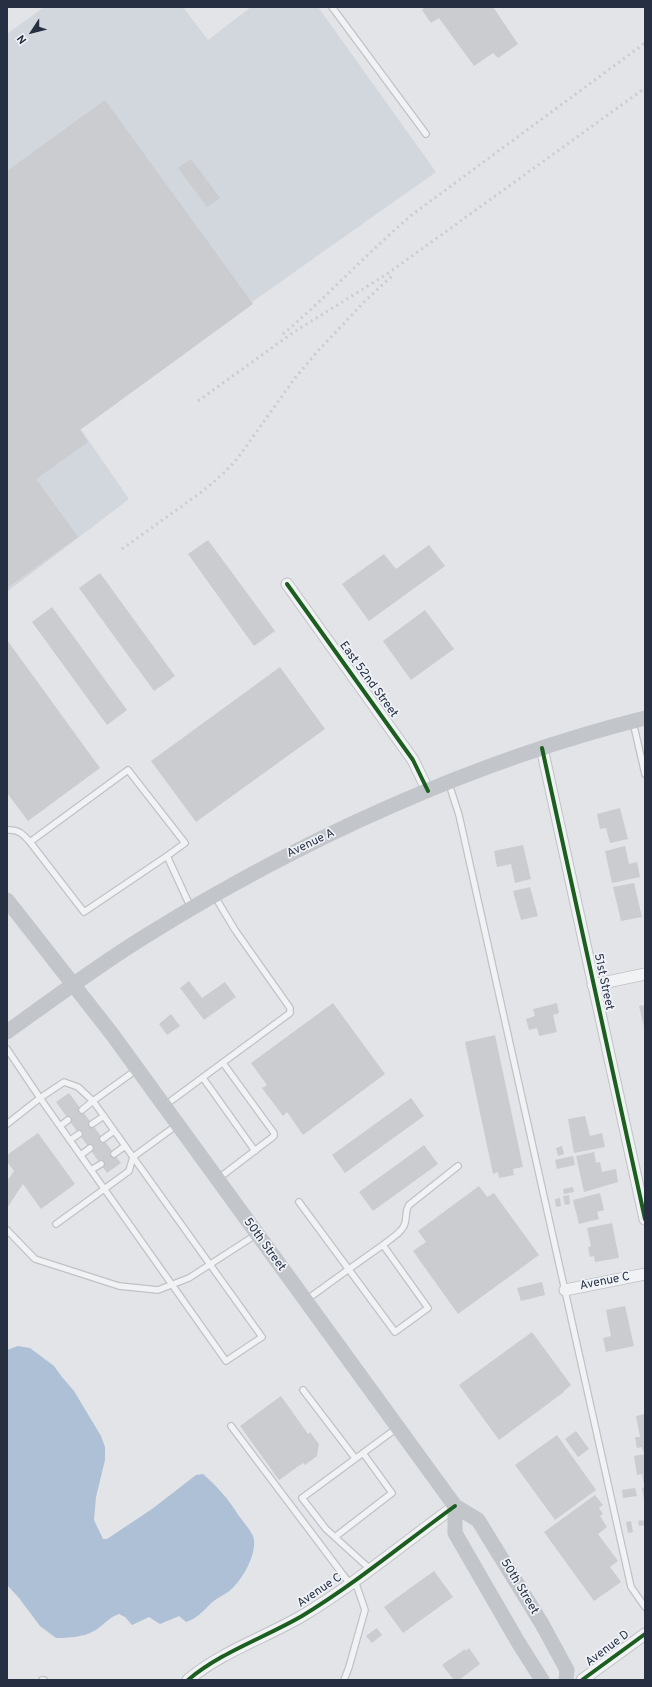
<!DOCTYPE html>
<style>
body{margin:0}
#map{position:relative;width:652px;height:1687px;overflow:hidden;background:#e2e4e7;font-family:Overpass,sans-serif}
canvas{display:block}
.frame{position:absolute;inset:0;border:8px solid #263042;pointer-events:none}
.north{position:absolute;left:12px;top:12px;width:40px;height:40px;-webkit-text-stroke:3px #eff2f7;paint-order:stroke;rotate:234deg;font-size:11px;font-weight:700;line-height:16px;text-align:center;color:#263042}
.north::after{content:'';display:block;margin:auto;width:14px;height:18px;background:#263042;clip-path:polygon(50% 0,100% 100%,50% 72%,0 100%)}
</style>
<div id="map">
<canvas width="652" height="1687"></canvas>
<div class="frame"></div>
<div class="north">N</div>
</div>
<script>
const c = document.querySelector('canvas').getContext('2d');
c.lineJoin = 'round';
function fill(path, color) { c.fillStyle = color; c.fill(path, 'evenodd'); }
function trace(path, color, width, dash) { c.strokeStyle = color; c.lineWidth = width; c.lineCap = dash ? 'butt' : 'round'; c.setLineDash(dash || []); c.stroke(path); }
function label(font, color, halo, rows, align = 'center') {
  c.font = font + ' Overpass,sans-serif'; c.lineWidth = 3.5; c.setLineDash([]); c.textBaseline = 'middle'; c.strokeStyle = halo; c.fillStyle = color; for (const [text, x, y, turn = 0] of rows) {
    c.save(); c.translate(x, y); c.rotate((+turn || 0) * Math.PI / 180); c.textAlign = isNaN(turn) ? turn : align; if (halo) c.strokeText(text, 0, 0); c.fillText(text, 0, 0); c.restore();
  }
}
fill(new Path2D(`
 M44,7H183L208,40L251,7H318L436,172L78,425L129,499L7,592V34Z`), '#d2d7de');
fill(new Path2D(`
 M18,1346L30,1348L54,1366L62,1377L74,1391L101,1436L105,1447V1460L96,1497L94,1520L103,1539H107L152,1509L196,1475L203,1474C218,1487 229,1500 239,1516C244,1523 250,1529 253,1536C259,1552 241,1583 228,1592C224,1595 219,1597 215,1600C205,1608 199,1618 186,1622L179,1616L160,1624L149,1617L132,1625L125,1617L119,1614C109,1617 103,1626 94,1631C84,1637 68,1638 56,1638L40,1626L19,1598L7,1585V1350Z`), '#adc0d5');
fill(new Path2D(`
 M425,7H493L518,44L498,58L493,53L474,66L439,18L431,23L422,10Z
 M105,100L253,304L80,430L88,442L36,479L78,537L7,588V171Z
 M191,159L220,198L207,207L178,168Z
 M208,540L275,631L254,646L188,554Z
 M429,545L445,566L369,621L342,584L384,554L396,569Z
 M100,573L175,676L154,691L79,588Z
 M52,607L127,710L107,725L32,622Z
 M425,610L454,649L411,680L383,641Z
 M7,640L100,768L28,821L7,793Z
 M280,667L325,729L196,822L151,761Z
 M620,808L628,839L610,843L606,828L600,829L597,814Z
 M523,845L531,879L515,883L511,864L497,867L494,851Z
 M625,846L629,864L637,862L640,877L612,883L605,851Z
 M634,883L642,917L621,921L613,887Z
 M530,887L538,916L521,920L513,891Z
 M189,981L202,998L225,982L236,997L204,1020L180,988Z
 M333,1003L385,1074L303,1135L287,1112L283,1116L262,1088L267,1085L251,1063Z
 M557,1003L559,1013L553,1015L557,1032L539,1036L537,1028L529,1030L526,1019L535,1016L533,1009Z
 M645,1005V1027H644L639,1006Z
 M171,1014L180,1026L167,1035L159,1024Z
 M495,1035L523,1167L513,1169L514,1175L499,1178L498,1172L493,1174L465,1042Z
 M69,1093L121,1163L107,1173L56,1102Z
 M411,1098L424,1116L345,1173L332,1155Z
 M585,1116L590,1136L602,1133L605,1147L574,1153L568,1119Z
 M38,1133L75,1184L41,1209L23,1184L7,1208V1181L14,1171L7,1162V1155Z
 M424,1145L438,1164L373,1211L359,1192Z
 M562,1146L564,1154L558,1156L556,1148Z
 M594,1152L596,1163L600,1162L602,1172L616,1169L618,1182L584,1192L576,1156Z
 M573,1156L575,1165L557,1169L555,1160Z
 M479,1186L487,1197L494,1193L539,1255L458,1314L413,1251L426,1242L418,1231Z
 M573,1187L574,1192L564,1194L563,1189Z
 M600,1193L604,1210L597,1212L599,1219L579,1224L573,1200Z
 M569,1195L570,1204L565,1205L563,1196Z
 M560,1198L561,1206L556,1207L555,1199Z
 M612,1223L619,1258L595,1262L594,1256L590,1257L588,1247L591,1246L587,1228Z
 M542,1282L545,1295L521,1301L517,1288Z
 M625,1306L634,1346L606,1352L603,1338L611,1336L606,1310Z
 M532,1332L571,1385L564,1391V1392L499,1440L459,1385Z
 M281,1396L308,1434L310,1432L319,1444L317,1456L305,1465L303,1463L279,1480L240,1426Z
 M645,1414V1452H643L642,1447L637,1448L635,1437H640L636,1416Z
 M576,1431L589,1449L578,1457L565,1439Z
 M557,1435L596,1490L555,1520L515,1465Z
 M645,1454V1486H644L642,1474L637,1475L634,1456Z
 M645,1487V1500H644L642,1488Z
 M635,1488L637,1496L623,1498L622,1490Z
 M595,1495L603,1505L599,1508L603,1514L600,1516L607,1527L598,1534L618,1561L610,1567L621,1582L594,1601L544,1532Z
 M643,1520L645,1525L639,1526L638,1521Z
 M631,1521L633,1532L628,1533L626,1522Z
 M434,1571L453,1597L403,1633L384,1607Z
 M377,1628L382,1635L372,1643L366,1636Z
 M469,1648L480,1664L459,1680H454L442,1665L465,1649L466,1651Z`), '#cacccf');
const service = new Path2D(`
 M332,7L426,134
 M633,722L645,774
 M449,784L459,815L631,1587L645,1607
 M7,830C18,829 23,834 30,842
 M167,856L84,912L30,842L128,770L185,843L167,856L191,908
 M7,1049L40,1098L64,1082L78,1087L93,1101L82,1110
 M136,1070L93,1101L133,1157L177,1125
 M203,1078L255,1151
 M164,1106L290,1013V1008L235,930L214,895
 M7,1124L40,1098L226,1361L262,1337L133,1157
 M92,1124L104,1116
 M60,1126L68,1120
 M103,1139L114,1131
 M70,1140L79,1134
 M114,1154L125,1146
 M81,1155L90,1148
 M91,1170L101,1164
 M219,1178L274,1136V1133L223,1063
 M299,1202L395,1332L428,1308L383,1245C357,1263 331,1282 306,1300
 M56,1224L129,1171L133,1157
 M7,1230L35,1259L119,1286L158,1290L189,1278L257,1234
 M383,1245C390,1239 403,1232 405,1223C407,1216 405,1211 409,1205L458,1166
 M303,1390L355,1458
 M231,1426L350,1584
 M335,1537L392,1493L363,1453
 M370,1569L326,1529L302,1498L397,1428
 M42,1680H44
 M344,1680L349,1667L365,1610L355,1581`);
const minor = new Path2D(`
 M287,584L413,760L428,791
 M542,748L645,1219
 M593,985L645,974
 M565,1290L645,1274
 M188,1680C221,1652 264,1638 302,1616C355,1584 404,1543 455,1506
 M582,1680L645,1634`);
trace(service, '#c0c2c5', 8);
trace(minor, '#c0c2c5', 13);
trace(service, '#f1f2f3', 5.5);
trace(minor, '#f1f2f3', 11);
trace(new Path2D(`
 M7,900L112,1034L455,1506L478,1520L542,1624L567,1670L566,1680
 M7,1032C54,998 100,964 149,934C300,840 473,761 645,718
 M455,1506V1533L518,1642L542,1680`), '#c2c5c9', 15);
trace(new Path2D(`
 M283,334C328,296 368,252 413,214L645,43
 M198,401L294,332L387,274L645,88
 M122,549L203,491L225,472L237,459L295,378L317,352L364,302L393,275`), '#cacccf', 3, [2, 4]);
trace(new Path2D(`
 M287,584L413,760L428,791
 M542,748L645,1219
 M188,1680C221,1652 264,1638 302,1616C355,1584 404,1543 455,1506
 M582,1680L645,1634`), '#1b5e20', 4);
label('12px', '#263042', '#eff2f7', [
 ["East 52nd Street",368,680,54],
 ["Avenue A",311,844,-26],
 ["51st Street",603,982,78],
 ["50th Street",264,1245,54],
 ["Avenue C",605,1282,-11],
 ["50th Street",519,1587,59],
 ["Avenue C",320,1591,-34],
 ["Avenue D",608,1649,-37]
]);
</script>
